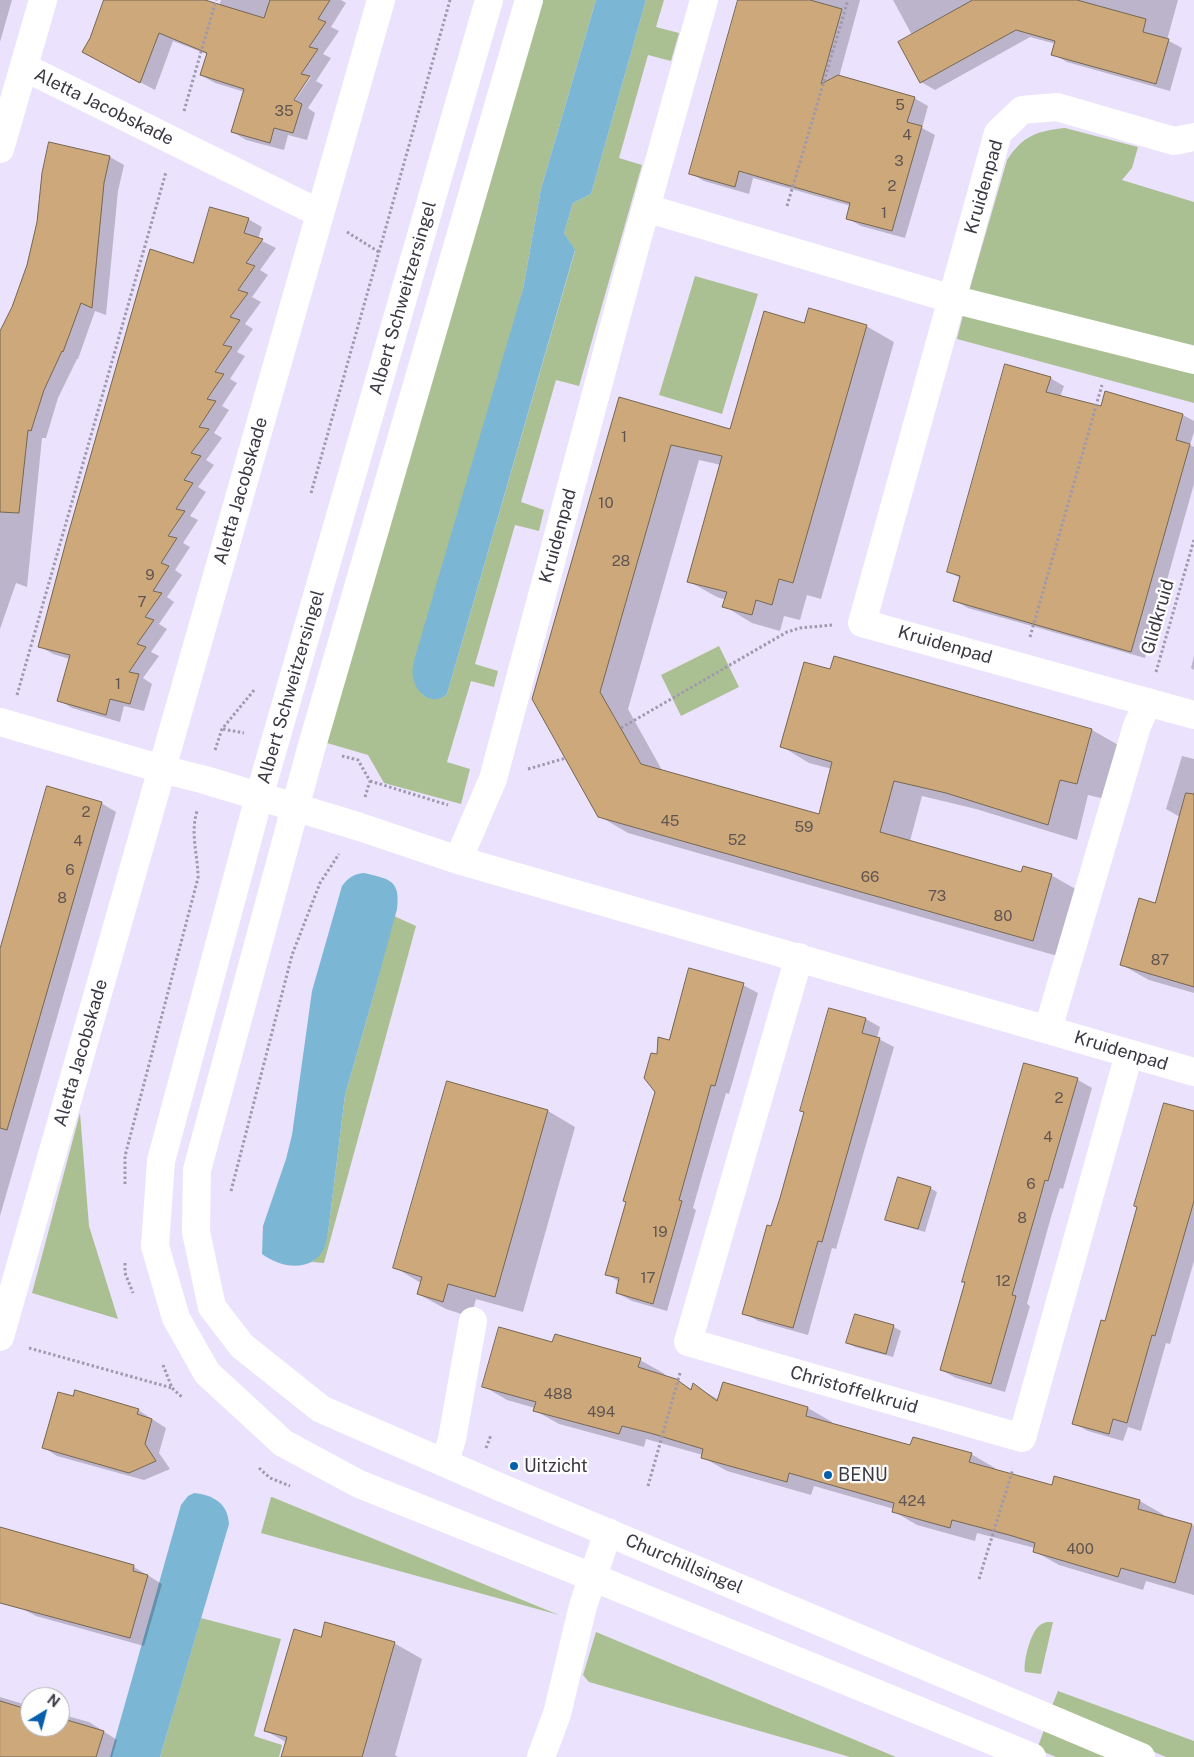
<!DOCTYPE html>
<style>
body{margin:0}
#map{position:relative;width:1194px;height:1757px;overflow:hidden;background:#ebe2fd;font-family:"Public Sans",sans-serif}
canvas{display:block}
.north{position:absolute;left:20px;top:1687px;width:50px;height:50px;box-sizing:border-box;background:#fff;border:1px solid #b1b0b4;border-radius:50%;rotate:37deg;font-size:14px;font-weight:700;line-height:20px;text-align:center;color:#3d3944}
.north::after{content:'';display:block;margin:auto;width:18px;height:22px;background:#065fac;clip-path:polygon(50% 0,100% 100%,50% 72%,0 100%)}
</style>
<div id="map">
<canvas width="1194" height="1757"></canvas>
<div class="north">N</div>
</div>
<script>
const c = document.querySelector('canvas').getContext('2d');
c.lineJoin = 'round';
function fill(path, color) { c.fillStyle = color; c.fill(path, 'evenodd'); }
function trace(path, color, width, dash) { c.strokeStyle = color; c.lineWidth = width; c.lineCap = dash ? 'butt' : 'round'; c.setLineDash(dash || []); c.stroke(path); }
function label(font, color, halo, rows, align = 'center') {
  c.font = font + ' "Public Sans",sans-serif'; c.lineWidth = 4.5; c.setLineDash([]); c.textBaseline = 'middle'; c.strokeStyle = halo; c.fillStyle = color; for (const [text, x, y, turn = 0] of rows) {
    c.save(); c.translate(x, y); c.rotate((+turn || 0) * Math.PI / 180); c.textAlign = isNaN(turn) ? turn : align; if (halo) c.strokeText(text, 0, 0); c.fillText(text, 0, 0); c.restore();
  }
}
fill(new Path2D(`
 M539,0H596L541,189L523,289L422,694C430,700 440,701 447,694L575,251L564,233L573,203L591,194L646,0H664L656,27L679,33L671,61L648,55L619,158L642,165L579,386L556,380L521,502L544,510L539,531L515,525L475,664L498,671L494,687L471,681L447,762L470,769L461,804L384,783L368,755L327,743Z
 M1065,128L1138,147L1132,168L1122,180L1194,202V351L969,291L1007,160C1023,136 1036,131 1065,128Z
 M695,276L758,294L722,414L659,395Z
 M964,311L1194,373V403L957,339Z
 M719,646L739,687L681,716L661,675Z
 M394,916L416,926L324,1263L312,1262C322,1253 325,1246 328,1233L345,1095L374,994Z
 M80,1113L89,1226L118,1319L32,1293Z
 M271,1497H272L559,1615L261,1533Z
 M201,1618L281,1639L254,1736L282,1745L279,1757H160Z
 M1047,1622H1053L1041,1674L1025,1672C1023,1662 1030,1636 1037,1628C1039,1625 1043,1623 1047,1622Z
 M596,1632L896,1757H850L589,1682L583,1675Z
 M1058,1691L1194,1741V1757H1166L1051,1708Z
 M1044,1730L1110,1757H1056L1037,1749Z`), '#abc092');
fill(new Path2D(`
 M596,0H646L591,194L573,203L564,233L575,250L447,694C435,706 418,696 414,681C411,672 413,666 415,657L523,289L541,189Z
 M364,873C388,879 401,879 397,909L374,994L345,1095L328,1233C327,1238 326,1244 324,1249C311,1273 281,1268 262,1254L263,1226L286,1159L292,1135L312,991L342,886C348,878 353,874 364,873Z
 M194,1493C213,1495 228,1503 229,1524L160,1757H110L181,1505L188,1496Z`), '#7cb6d5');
fill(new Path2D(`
 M0,0H12L0,42Z
 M105,0H203L208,46L221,0H341L346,3L331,27L339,31L323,54L331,58L316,81L323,85L308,108L315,113L307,140L288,135L284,150L246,140L233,132L245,92L215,83L201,75L207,54L173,41L155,90L98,60L91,39ZM308,77H311L291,106L289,105Z
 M740,0H860L839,77L914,98L928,106L922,128L935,135L905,238L861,226L847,218L851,206L753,178L749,194L704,181L690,173Z
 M893,0H1178L1167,40L1182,48L1170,91L1067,62L1053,54L1056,44L1030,37L935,90L921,82L912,35Z
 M110,157L124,165L118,191L106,315L95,311L78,359H77L58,398L46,438H42L27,587L16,583L0,629V334Z
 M248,219L262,227L258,239L276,248L260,270L268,275L252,297L261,302L245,324L253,329L237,352L245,356L230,379L237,383L222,406L229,410L214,433L222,438L206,460L214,465L198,487L206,492L190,516L198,520L183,543L190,547L175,570L182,575L167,597L174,602L159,624L167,629L151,652L159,656L143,678L152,684L144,711L124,706L120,722L72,708L59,700L70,659L53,654L39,646L194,264Z
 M805,324L866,326L894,342L821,599L807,595L800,620L784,616L780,631L752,623L724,606L726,600L717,597L688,581L721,465L699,460L628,709L663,772L820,816L832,769L809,763L781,746L831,670L834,657L1092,730L1120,746L1105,799L1088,795L1077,840L976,809L922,796L910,841L1022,873L1051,875L1079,891L1061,957L628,833L599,816L534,699L619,399L731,431Z
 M1050,378L1064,386L1060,397L1101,408L1106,393L1183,415L1194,421V432L1190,445L1194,447V484L1145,658L968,608L954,600L960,578L948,571Z
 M1194,656V670L1191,668Z
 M1182,756L1194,759V993L1149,980L1122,965L1155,904L1180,817L1166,809Z
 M101,803L116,812L0,1216V955Z
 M743,985L758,993L729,1094L726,1093L702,1176L693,1208L696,1210L667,1311L632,1301L617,1293L619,1282L607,1274L656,1092L658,1056L670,1041Z
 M830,1009L866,1019L880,1027L877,1038L894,1047L836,1249L832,1248L808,1335L758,1321L744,1313L772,1228L805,1112Z
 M1024,1064L1078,1080L1092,1088L1063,1189L1060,1188L1051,1217L1027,1304L1030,1306L1005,1392L956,1378L941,1370L966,1283L963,1281Z
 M548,1111L575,1127L523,1312L476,1299L471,1317L446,1309L418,1294L421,1283L394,1267Z
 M1194,1113V1261L1170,1344L1166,1343L1141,1431L1128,1427L1123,1441L1088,1431L1073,1423L1106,1323Z
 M930,1188L937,1192L925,1232L894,1223L887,1219Z
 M856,1315L894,1327L901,1331L893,1357L855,1347L848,1343Z
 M553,1344L640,1360L665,1374L664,1376L676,1380L693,1390L694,1385L719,1400L808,1408L832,1422L831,1424L911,1447L971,1454L995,1468V1470L1053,1487L1055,1478L1140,1501L1164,1515V1517L1194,1526V1595L1146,1581L1143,1590L1059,1565L1034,1551L1035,1548L977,1533L975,1541L917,1525L893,1511L894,1509L814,1486L811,1495L727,1471L702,1457L703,1455L646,1439L644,1447L559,1424L534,1410L535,1408L507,1400L483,1386Z
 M138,1410L166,1428L159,1453L170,1469L144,1480L57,1456L43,1447Z
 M0,1528L134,1567L162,1584L144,1646L36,1616L0,1597Z
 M322,1639L394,1643L422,1659L395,1755L398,1757H282L286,1742L266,1731Z
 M0,1697L30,1706V1727H60V1714L89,1722L117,1740L112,1757H0Z`), '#0003');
const building = new Path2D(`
 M104,0H205L264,18L270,0H330L318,19L326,22L309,47L318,49L301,74L310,76L294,100L302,104L293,133L274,128L270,143L231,132L244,89L200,75L207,53L159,33L140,83L82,52L90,38Z
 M738,0H810L842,9L821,84L838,75L915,97L907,122L922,126L892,231L846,219L850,203L773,181L739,171L735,187L689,174Z
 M973,0H1077L1146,19L1143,32L1169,39L1156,84L1051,55L1055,41L1016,30L920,83L898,42Z
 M49,142L110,156L104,183L92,308L81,303L63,352L62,351L44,390L31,431L28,430L19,513L0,512V331L12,307L27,265L37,222L42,173Z
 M210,207L249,218L244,233L263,239L246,263L255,266L238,290L248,293L230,317L240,320L223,345L232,347L215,372L224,374L207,399L216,401L199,427L209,429L191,453L201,456L184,480L193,483L176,509L185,511L168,536L177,538L161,563L169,566L153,591L162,593L145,617L154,620L137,644L146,647L129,672L139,674L130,704L110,699L106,715L57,701L70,655L38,647L67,538L150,249L193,263Z
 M809,308L867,325L793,583L779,579L772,605L756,600L752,615L722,607L727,592L687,582L722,456L671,445L600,692L641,764L819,814L832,762L780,747L804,662L830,669L834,656L1092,729L1077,784L1060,780L1048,825L946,793L894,781L880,832L1021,872L1023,866L1052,874L1033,941L598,817L532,699L619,397L730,429L764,311L804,323Z
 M1005,364L1051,377L1046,392L1101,406L1105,391L1183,414L1176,440L1190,444L1131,652L953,601L960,576L947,572Z
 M47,786L102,802L7,1130L0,1128V949Z
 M1186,793L1194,794V987L1120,965L1139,898L1155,903Z
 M689,968L744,983L715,1086L711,1085L688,1168L679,1200L682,1201L653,1304L616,1293L619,1278L605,1275L626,1202L623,1201L655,1092L644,1078L651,1053L657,1054L658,1037L669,1040Z
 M829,1008L866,1018L862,1033L880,1038L822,1242L818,1241L793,1328L742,1314L767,1225L771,1226L780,1198L804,1112L800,1111Z
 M1024,1063L1078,1078L1048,1181L1045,1180L1037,1209L1012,1295L1016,1296L991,1384L940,1370L965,1282H962Z
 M447,1081L548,1110L495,1297L448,1284L443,1302L417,1294L422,1277L393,1268Z
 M1164,1103L1194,1111V1201L1155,1336L1152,1335L1127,1423L1113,1419L1109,1434L1072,1424L1101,1320L1105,1321L1137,1207L1134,1206Z
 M898,1177L931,1187L918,1229L885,1220Z
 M855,1314L894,1325L886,1354L846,1343Z
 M499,1327L552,1342L555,1334L641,1358L638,1367L676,1379L691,1390L693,1383L717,1401L723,1382L808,1407L806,1416L910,1445L913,1437L972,1453L969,1462L1052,1485L1054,1476L1140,1500L1138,1509L1192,1524L1175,1583L1121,1568L1118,1577L1033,1552L1035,1543L1009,1535L952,1520L950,1528L892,1512L894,1503L789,1473L787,1482L701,1458L703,1449L650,1433L622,1426L619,1434L533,1411L536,1402L482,1387Z
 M75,1390L139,1409L137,1414L152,1419L145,1444L156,1461L129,1473L42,1448L58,1392L73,1396Z
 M0,1527L134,1565L133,1571L148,1575L130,1638L0,1603Z
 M325,1622L395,1642L362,1757H281L287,1737L264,1731L294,1629L321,1637Z
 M0,1701L30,1710V1727H60V1718L104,1731L96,1757H0Z`);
fill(building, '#cca87a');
trace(building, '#766651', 1);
trace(new Path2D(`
 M184,111L216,0
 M787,206L848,0
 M347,232L379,252
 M311,493L450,0
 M1030,637L1102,385
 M1156,672L1194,540
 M17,695L166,172
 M621,728L787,632L800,628L832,625
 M223,729L244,733
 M215,750L222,729L255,689
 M342,756L358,760L370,781L365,797
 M528,769L566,758
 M370,781L448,805
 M125,1184V1156L198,878C198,854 190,835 197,811
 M231,1191L292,955L320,883L339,854
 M125,1263V1273L133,1293
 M29,1348L172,1388
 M163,1365L172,1388L183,1398
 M486,1448L491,1435
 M259,1468L270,1478L290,1486
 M648,1486L680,1373
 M979,1579L1013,1469`), '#a099ad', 3, [2.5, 2.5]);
trace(new Path2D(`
 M489,0L259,797L161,1161L155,1246L176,1318L207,1373L283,1443L359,1484L592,1577L1032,1757
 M529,0L311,749L197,1170L196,1232L212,1307L242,1346L321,1409L502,1488L1141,1757
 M24,67L319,213
 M1194,137L1174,141L1057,107L1022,110L998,133L862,623L1194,715
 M0,149L43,0
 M646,208L952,299L1194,360
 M0,722L162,769L205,780L357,826L458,860L1194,1072
 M458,860L493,779L634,251L704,0
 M799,957L688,1342L1022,1438L1129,1054
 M1048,1029L1137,726L1148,702
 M0,1337L381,0
 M445,1462L452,1439L473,1321
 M541,1757L557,1714L583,1606L608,1532`), '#fff', 28);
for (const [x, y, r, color] of [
 [514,1466,5,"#065fac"],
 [828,1475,5,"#065fac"]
]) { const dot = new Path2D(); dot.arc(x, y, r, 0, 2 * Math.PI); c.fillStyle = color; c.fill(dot); trace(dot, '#fff', 2); }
label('15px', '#615552', null, [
 ["5",900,105],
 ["35",284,111],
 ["4",907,135],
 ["3",899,161],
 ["2",892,186],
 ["1",884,213],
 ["1",624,437],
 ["10",606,503],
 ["28",621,561],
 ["9",150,575],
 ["7",142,602],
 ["1",118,684],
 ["2",86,812],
 ["45",670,821],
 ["59",804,827],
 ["52",737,840],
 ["4",78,841],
 ["6",70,870],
 ["66",870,877],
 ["73",937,896],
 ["8",62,898],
 ["80",1003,916],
 ["87",1160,960],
 ["2",1059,1098],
 ["4",1048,1137],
 ["6",1031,1184],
 ["8",1022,1218],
 ["19",660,1232],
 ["17",648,1278],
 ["12",1003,1281],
 ["488",558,1394],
 ["494",601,1412],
 ["424",912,1501],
 ["400",1080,1549]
]);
label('18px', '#3d3944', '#fff', [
 ["Aletta Jacobskade",104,107,26],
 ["Kruidenpad",984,187,-74],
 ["Albert Schweitzersingel",403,298,-74],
 ["Aletta Jacobskade",241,491,-74],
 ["Kruidenpad",558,536,-75],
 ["Glidkruid",1158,617,-74],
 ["Kruidenpad",945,645,16],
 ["Albert Schweitzersingel",291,687,-74],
 ["Kruidenpad",1121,1051,17],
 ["Aletta Jacobskade",81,1053,-74],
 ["Christoffelkruid",854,1390,16],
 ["Churchillsingel",684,1564,23]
]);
label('18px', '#3d3944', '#fff', [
 ["Uitzicht",524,1466],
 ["BENU",838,1475]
], 'left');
</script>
